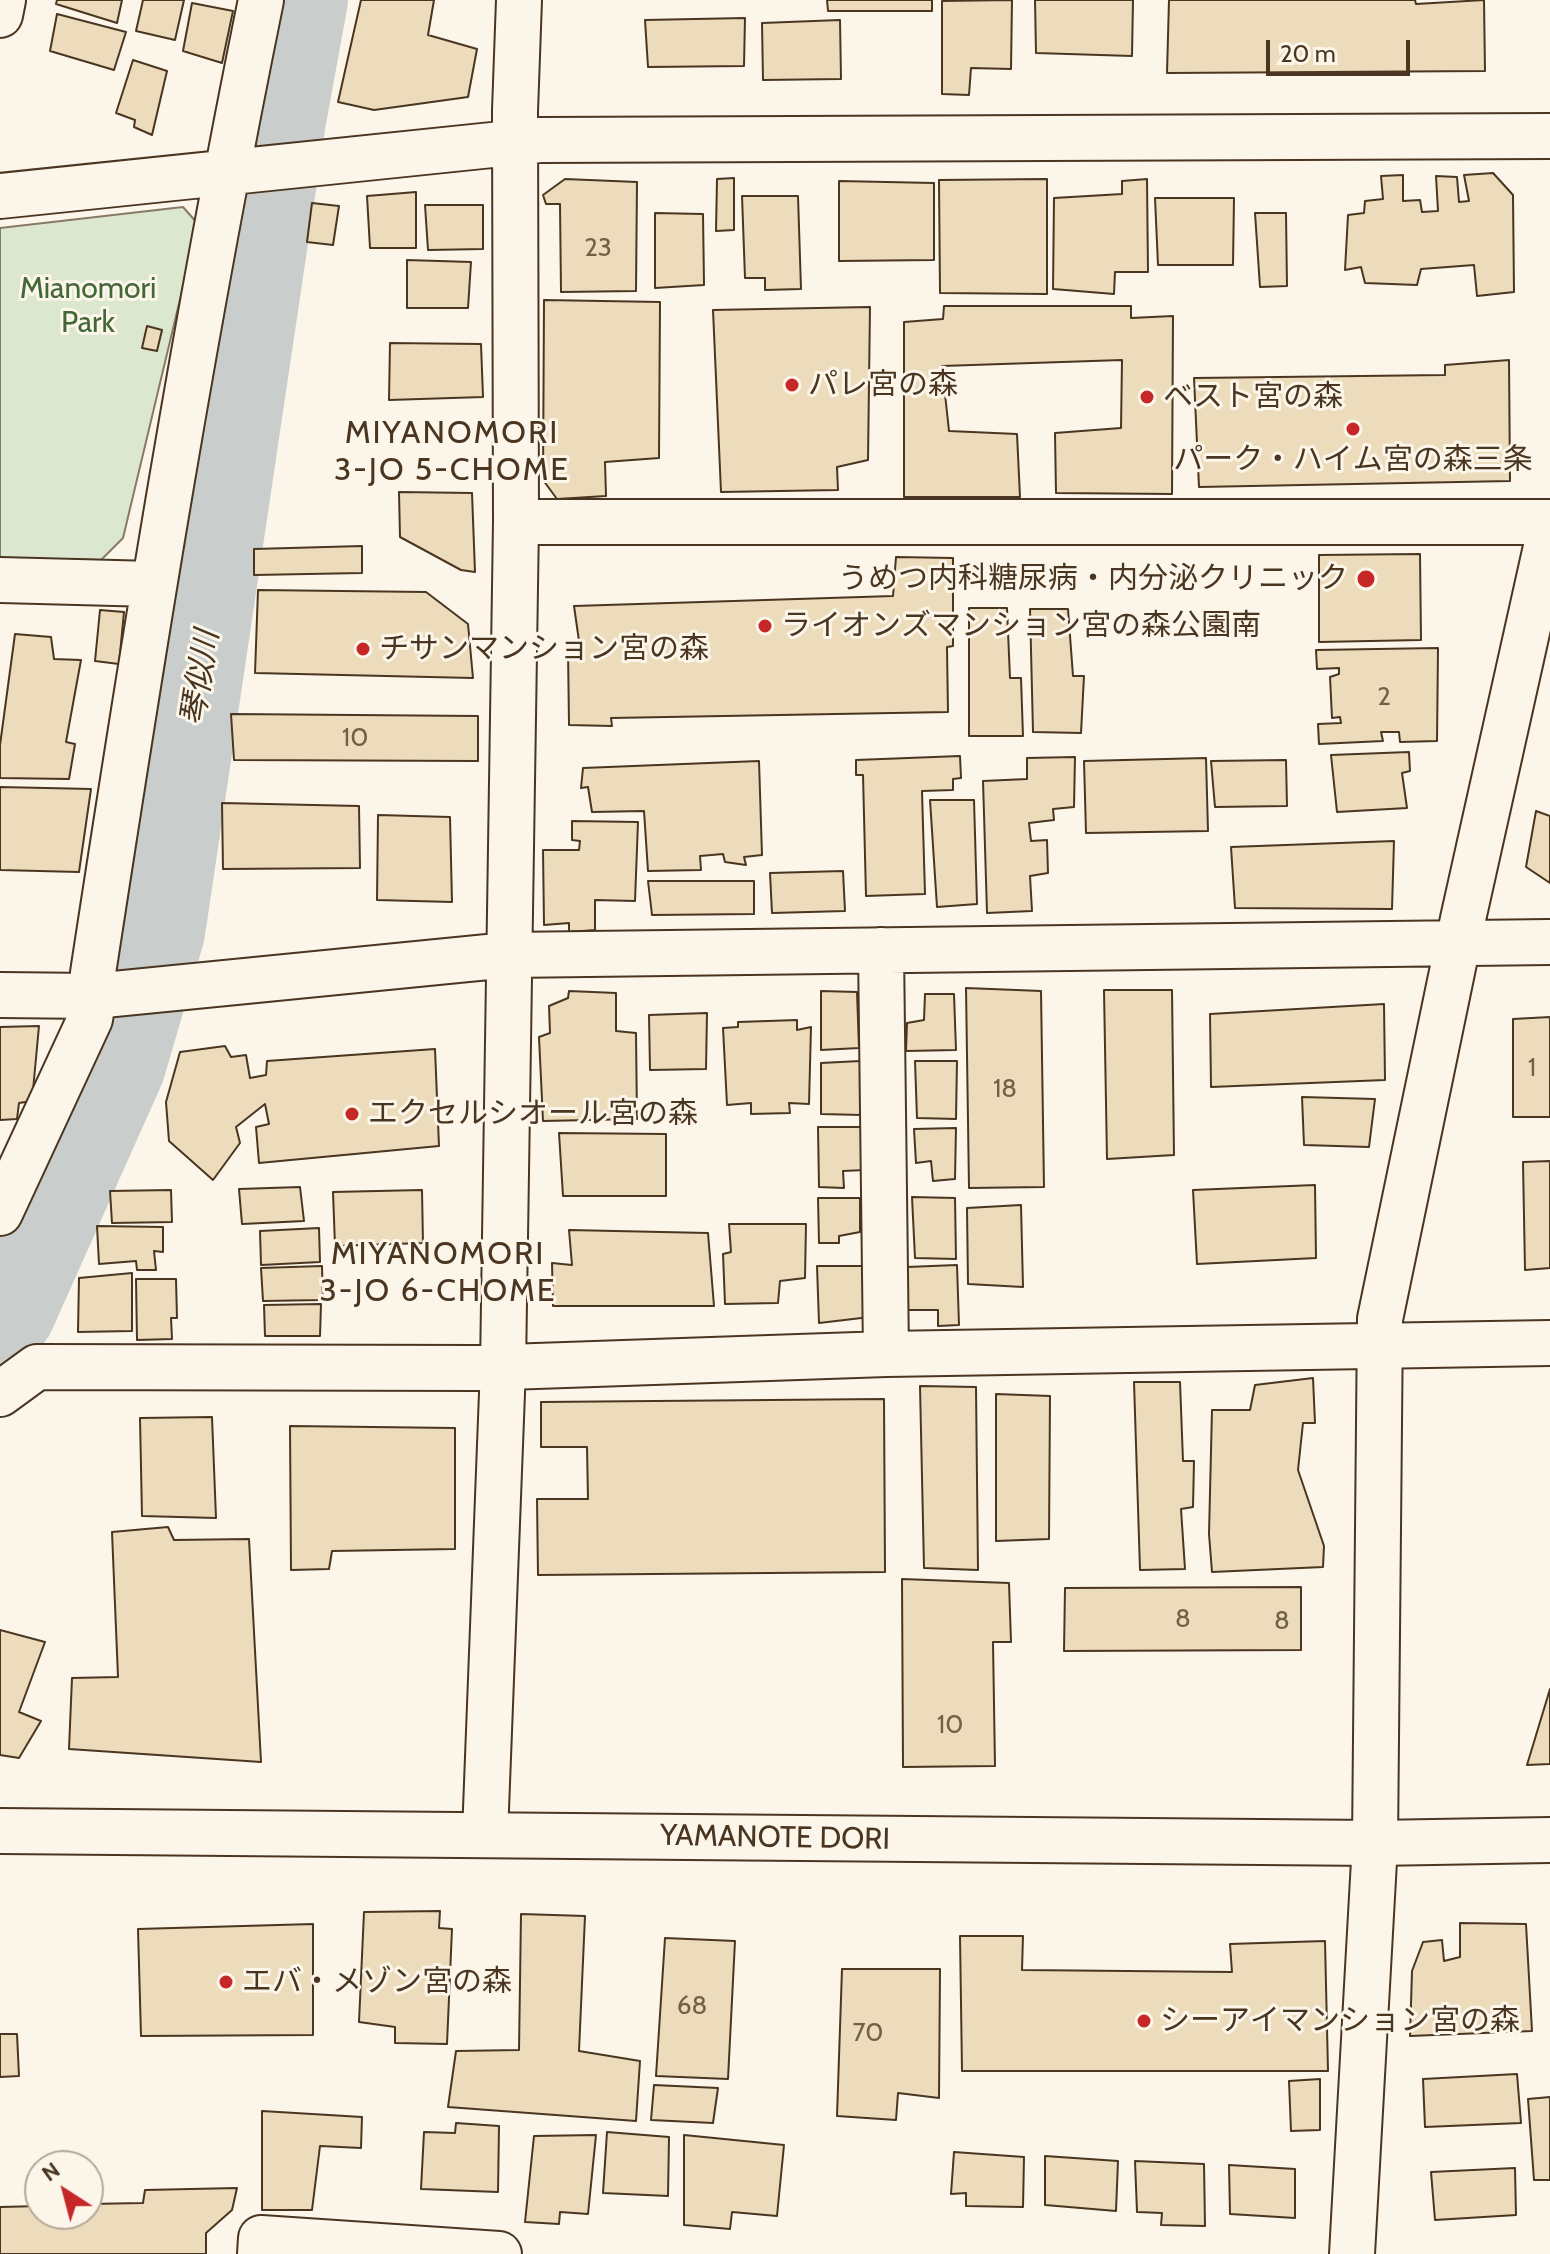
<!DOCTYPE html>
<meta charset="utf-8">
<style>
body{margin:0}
#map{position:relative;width:1550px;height:2254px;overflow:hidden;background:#fbf6e9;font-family:Cabin,sans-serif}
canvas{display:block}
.north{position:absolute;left:24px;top:2150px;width:80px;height:80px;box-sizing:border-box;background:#fbf6e9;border:2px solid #b4a999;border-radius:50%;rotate:324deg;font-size:22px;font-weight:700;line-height:32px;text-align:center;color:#4a3520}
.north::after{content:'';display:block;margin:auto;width:28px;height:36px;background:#c62828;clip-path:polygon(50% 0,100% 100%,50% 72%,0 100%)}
.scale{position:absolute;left:1266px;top:40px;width:144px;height:36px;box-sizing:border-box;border:4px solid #4a3520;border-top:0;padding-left:10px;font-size:24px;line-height:28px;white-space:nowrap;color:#4a3520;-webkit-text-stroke:6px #fbf6e9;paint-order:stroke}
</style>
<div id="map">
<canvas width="1550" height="2254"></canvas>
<div class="north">N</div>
<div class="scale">20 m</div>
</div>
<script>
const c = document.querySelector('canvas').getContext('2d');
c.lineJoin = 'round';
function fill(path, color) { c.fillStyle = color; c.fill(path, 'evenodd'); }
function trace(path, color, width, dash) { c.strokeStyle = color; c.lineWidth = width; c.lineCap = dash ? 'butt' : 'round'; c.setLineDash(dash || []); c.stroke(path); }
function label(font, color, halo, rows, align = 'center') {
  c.font = font + ' Cabin,"Noto Sans JP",sans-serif'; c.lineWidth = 6; c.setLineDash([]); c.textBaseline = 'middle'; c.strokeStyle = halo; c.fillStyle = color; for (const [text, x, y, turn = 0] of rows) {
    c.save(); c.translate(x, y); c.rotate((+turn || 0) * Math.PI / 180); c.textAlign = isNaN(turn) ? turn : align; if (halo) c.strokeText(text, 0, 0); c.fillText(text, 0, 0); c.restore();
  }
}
const green = new Path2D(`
 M183,207L198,224L123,538L101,560L0,558V228Z`);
fill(green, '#dce7d0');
trace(green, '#887966', 2);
trace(new Path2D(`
 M0,1328L12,1314L122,1068L162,932L283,120L305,0`), '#c9cecd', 86);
const building = new Path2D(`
 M57,0H122L117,23L56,4Z
 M143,0H184L175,40L136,31Z
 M361,0H434L428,35L477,49L468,97L374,110L338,102Z
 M827,0H932V11H828Z
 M1012,0L1011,69L971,68L969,95L942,94V1Z
 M1035,0H1133L1132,56L1036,53Z
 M1169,0H1415L1416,4L1484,0L1485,71L1167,73Z
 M192,3L233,11L222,63L183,51Z
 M57,14L126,32L114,70L50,51Z
 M745,18L744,66L648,67L645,20Z
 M840,20L841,79L763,80L762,23Z
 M133,60L167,71L152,135L134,127L135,120L116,113Z
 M1493,173L1513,195L1514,292L1477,296L1474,265L1421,269L1417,285L1365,283L1361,267L1345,270L1348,215L1364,213L1365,201L1383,199L1381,176L1403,175V201L1420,200L1422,212L1438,211L1436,176L1457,177L1459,202L1469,201L1464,175Z
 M734,178V230L716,231L717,179Z
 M565,179L637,182L636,291L561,292L560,204H546L543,195Z
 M1047,179V294L940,293L939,180Z
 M1147,179L1148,272H1115L1114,294L1053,289L1054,198L1122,194V181Z
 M839,181L934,183V260L839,261Z
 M416,192V248H370L367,196Z
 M742,196H798L801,289L765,290V278H745Z
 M1155,198H1234L1233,265H1158Z
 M312,203L339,206L333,245L307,242Z
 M425,205H483V249L428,250Z
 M655,213L703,214L704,285L655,288Z
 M1255,213H1286L1287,286L1260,287Z
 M407,260L471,262L468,308H407Z
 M544,300L660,302L659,458L605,462L606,496L557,499L543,480Z
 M944,306H1131V318L1173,316L1172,494L1056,493L1055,433L1121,428L1122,360L942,366L949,431L1017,434L1020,497H904V322L943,319Z
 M870,307L868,460L837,467L838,490L721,492L713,310Z
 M147,326L162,330L157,351L142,348Z
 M390,343L481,344L483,397L389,400Z
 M1509,360L1510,481L1199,487L1194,378L1445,375V365Z
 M399,492L472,493L475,572L461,570L400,537Z
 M362,546V573L254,575V549Z
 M1420,554L1421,640L1319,642V555Z
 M896,557L953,558V646L947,647L948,712L611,718L612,726L569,725L568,649L580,648L574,606L893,596Z
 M258,590L426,592L468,624L473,678L255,673Z
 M969,608H1007L1010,678H1021L1023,736H969Z
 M1030,609H1068L1073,676H1084L1081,733L1033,732Z
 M100,610L124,612L119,664L95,661Z
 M15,634L51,637L54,659L81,660L66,742L75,744L69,779L0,778V745Z
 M1438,648L1437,741L1400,742L1399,732H1381L1383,741L1319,744L1318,724L1341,723L1340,717L1332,718L1330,677L1339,674V668L1317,669L1316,650Z
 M231,714L478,716V761L234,760Z
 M1409,752L1410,771L1402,773L1407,808L1337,812L1331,755Z
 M960,756L961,778L953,779V790L922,791L925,894L866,896L863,775H856V760Z
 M1075,757L1074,807L1053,809L1054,820L1029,823L1031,841L1047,840L1048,873L1030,876L1032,911L987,913L983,781L1027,779V758Z
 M1206,758L1208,831L1086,833L1084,761Z
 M1286,760L1287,806L1215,807L1211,761Z
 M759,761L762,855L744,857L746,865L725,862L723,854L700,856L701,870L648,871L644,811L592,812L588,787L581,788L583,768Z
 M0,787L91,789L79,872L0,870Z
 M930,800H974L977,904L937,907Z
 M222,803L359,806L360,868L223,869Z
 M1536,811L1550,816V883L1526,867Z
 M378,815L450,817L452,902L377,900Z
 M572,821L638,822L635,901L595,900V930L569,932V923L544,925L543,850H579L580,841L572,840Z
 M1394,841L1392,909L1235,908L1231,847Z
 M843,871L845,911L772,913L770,873Z
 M648,881H754V914L652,915Z
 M966,988L1041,991L1044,1187L969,1188Z
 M1104,990H1172L1174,1155L1107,1159Z
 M569,991L616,993V1031L636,1033L637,1119L543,1121L539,1037L550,1033L549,1006L568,998Z
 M821,991L857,992L859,1048L821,1050Z
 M925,994H954L956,1050L906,1051L907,1023L924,1020Z
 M1384,1004L1385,1080L1211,1087L1210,1014Z
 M707,1013L706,1069L650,1070L649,1015Z
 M1550,1017V1117H1513V1019Z
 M797,1020V1030L811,1027L809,1104L789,1103L790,1113L751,1114V1103L727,1105L723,1028L738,1027V1022Z
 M39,1026L32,1101L19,1103L17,1119L0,1120V1027Z
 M225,1046L231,1057L246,1055L250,1078L266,1075L267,1061L435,1049L439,1146L259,1163L256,1127L269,1124L265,1104L236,1127L240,1143L213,1180L169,1141L166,1102L180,1052Z
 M860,1061L862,1115L821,1114V1063Z
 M915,1061H957L956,1119L917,1118Z
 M1302,1097L1375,1099L1369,1147L1304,1145Z
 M818,1127H864L865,1170L843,1171L844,1188L819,1187Z
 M956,1128L955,1179L933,1181L931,1161L916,1163L914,1129Z
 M559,1133L666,1134V1196H563Z
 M1550,1161V1268L1525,1270L1523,1162Z
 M1315,1185L1316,1258L1197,1264L1193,1190Z
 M300,1187L304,1221L242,1224L239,1189Z
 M171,1190L172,1222L112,1223L110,1191Z
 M422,1190L423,1243L335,1246L333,1192Z
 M912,1197L955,1198L956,1259L915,1258Z
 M818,1198H860V1232L839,1236V1243H819Z
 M1021,1205L1023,1287L968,1284L967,1208Z
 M729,1224H806L805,1278L780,1281L778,1303L725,1304L723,1254L731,1252Z
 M97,1226L163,1227V1252L154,1251L156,1270H137L136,1261L99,1264Z
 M319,1228L320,1262L261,1265L260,1231Z
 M569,1230L708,1233L714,1306H553L552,1263L572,1265Z
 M957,1265L959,1325L938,1326V1310H908L907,1267Z
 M322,1266L323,1300L263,1301L261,1268Z
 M817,1266H868L870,1317L819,1323Z
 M132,1273V1331L78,1332L79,1278Z
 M136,1279H176L177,1318H171L172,1339L137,1340Z
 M321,1304L320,1336H265L264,1305Z
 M1313,1378L1315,1423H1303L1298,1470L1324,1546L1323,1567L1212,1572L1209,1534L1212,1410H1250L1255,1385Z
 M1134,1382H1180L1183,1461H1194L1193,1507L1181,1509L1185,1569L1140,1570Z
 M920,1386L976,1387L978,1570L924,1568Z
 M996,1394L1050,1396L1049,1539L996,1541Z
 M884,1399L885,1572L538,1575L537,1499H588L587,1447H541V1402Z
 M212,1417L216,1518L142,1516L140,1418Z
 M290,1426L455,1428V1549L332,1551L329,1569L291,1570Z
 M168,1527L174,1540L249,1539L261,1762L69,1749L72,1678L118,1677L112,1532Z
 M902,1579L1009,1583L1011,1642H993L995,1766L903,1767Z
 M1301,1587V1650L1064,1651L1065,1588Z
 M0,1630L45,1642L19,1712L41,1721L19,1758L0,1755Z
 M1550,1689V1764L1527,1765Z
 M440,1911L439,1928L452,1929L447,2044L395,2043V2027L359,2022L364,1912Z
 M521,1914L585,1916L579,2051L640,2061L636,2121L448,2107L456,2051L519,2050Z
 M1460,1923L1526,1924L1532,2031L1410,2036L1412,1971L1423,1942L1442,1940L1444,1961L1460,1957Z
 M313,1924V2035L141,2036L138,1929Z
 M960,1936H1023L1022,1970L1232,1972L1230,1944L1325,1941L1328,2071H962Z
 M665,1938L735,1941L728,2079L656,2076Z
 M842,1969H940L939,2098L898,2093L896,2120L837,2116Z
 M0,2034H17L19,2076L0,2077Z
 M1517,2074L1521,2123L1425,2127L1423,2079Z
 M1320,2079V2130L1291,2131L1289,2081Z
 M654,2085L718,2088L713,2123L651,2120Z
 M1550,2097V2180H1534L1528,2099Z
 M262,2111L362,2117L361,2148L320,2146L312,2210H262Z
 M456,2123L499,2126L498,2192L421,2189L424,2132L455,2133Z
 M607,2132L669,2137L668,2196L603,2193Z
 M596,2135L588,2214L560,2212L559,2224L525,2222L534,2136Z
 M684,2135L784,2145L777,2216L732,2212L730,2229L684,2225Z
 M954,2152L1024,2157L1023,2207L966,2206V2193L951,2194Z
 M1045,2156L1118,2161L1116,2211L1045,2205Z
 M1135,2161L1204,2164L1205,2226L1161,2225L1162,2213L1137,2212Z
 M1229,2165L1295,2169V2218L1230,2214Z
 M1515,2168L1516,2215L1435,2220L1431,2172Z
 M237,2188L232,2210L206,2233V2254H0V2207L40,2206V2214H88V2204L143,2203L145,2190Z`);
fill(building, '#ecdcbc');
trace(building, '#4a3520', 2);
const street = new Path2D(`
 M0,15L3,0
 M0,196L540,140L1550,136
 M516,522H1550
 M0,580L153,584
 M881,950L886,1354
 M0,995L94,996L508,955L1550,942
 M0,1213L90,1019L94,996L93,973C143,647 195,323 261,0
 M0,1394L37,1367L478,1368L886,1354L1550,1343
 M485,1835L503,1367L516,522L515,111L519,0
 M260,2254L261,2238L499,2254
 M1352,2254L1375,1843L1380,1319L1463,919L1550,529`);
const secondary = new Path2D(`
 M0,1831L1375,1843L1550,1840`);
trace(street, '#4a3520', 48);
trace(secondary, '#4a3520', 48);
trace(street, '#fbf6e9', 44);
trace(secondary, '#fbf6e9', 44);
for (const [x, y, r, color] of [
 [792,385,8,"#c62828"],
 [1147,397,8,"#c62828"],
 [1353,429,8,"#c62828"],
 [1366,579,10,"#c62828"],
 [765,626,8,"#c62828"],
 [363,649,8,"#c62828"],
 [352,1114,8,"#c62828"],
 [226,1982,8,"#c62828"],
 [1144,2021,8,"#c62828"]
]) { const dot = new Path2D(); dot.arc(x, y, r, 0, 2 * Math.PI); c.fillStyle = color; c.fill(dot); trace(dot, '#fbf6e9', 3); }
label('26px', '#725f47', null, [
 ["23",598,248],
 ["2",1384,697],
 ["10",355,738],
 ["1",1532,1068],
 ["18",1005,1089],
 ["8",1183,1619],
 ["8",1282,1621],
 ["10",950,1725],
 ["68",692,2006],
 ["70",868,2033]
]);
label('30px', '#436837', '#fbf6e9', [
 ["Mianomori",88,289],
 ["Park",88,323]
]);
label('30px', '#4a3520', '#fbf6e9', [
 ["パレ宮の森",808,385],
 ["ベスト宮の森",1163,397],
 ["パーク・ハイム宮の森三条",1353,460,"center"],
 ["うめつ内科糖尿病・内分泌クリニック",1348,579,"right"],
 ["ライオンズマンション宮の森公園南",781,626],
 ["チサンマンション宮の森",379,649],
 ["エクセルシオール宮の森",368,1114],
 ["エバ・メゾン宮の森",242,1982],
 ["シーアイマンション宮の森",1160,2021]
], 'left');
label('30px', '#4a3520', '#fbf6e9', [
 ["YAMANOTE DORI",775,1838,1]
]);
c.letterSpacing = '2px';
label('32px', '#4a3520', '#fbf6e9', [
 ["MIYANOMORI",452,434],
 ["3-JO 5-CHOME",452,471],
 ["MIYANOMORI",438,1255],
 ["3-JO 6-CHOME",438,1292]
]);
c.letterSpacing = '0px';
label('italic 32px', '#4a3520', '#fbf6e9', [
 ["琴似川",201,678,-81]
]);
</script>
